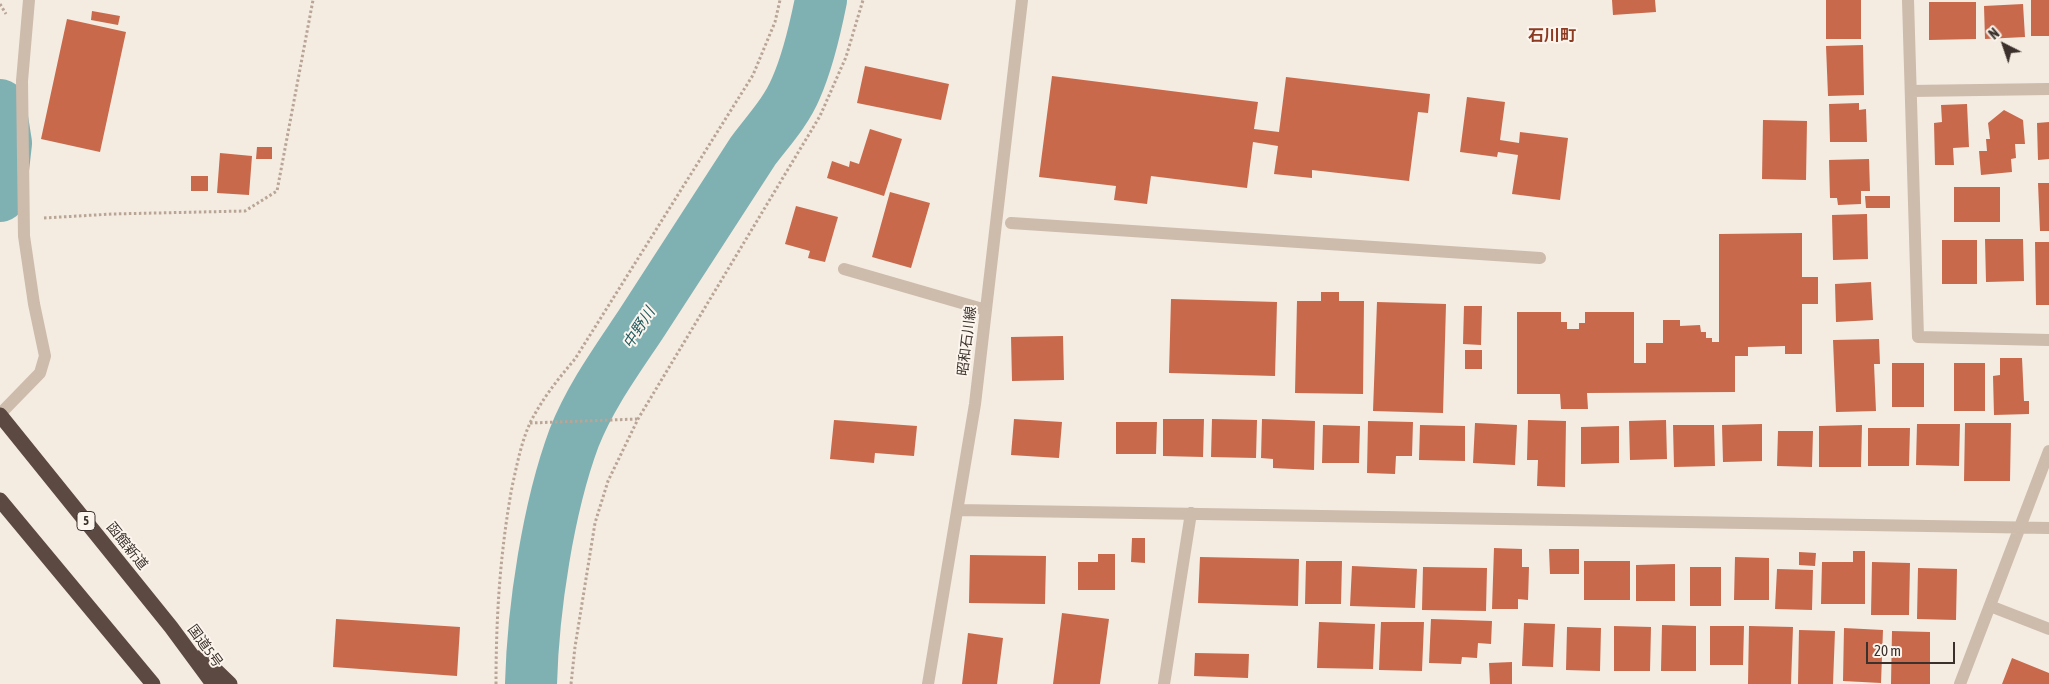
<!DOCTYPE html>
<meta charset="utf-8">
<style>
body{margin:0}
#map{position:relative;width:2049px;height:684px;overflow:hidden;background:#f4ebe1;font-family:"Asap Condensed",sans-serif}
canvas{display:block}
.north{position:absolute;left:1979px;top:20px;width:50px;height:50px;-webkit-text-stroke:4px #fbf5ee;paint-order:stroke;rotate:319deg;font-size:14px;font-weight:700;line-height:20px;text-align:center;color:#3b302b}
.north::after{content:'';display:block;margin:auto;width:18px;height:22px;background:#3b302b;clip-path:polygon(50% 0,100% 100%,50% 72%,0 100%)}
.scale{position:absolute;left:1866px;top:642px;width:89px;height:22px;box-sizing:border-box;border:2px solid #3b302b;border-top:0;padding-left:6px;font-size:15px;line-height:18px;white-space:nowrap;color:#3b302b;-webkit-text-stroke:4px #fbf5ee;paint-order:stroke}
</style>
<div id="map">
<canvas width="2049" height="684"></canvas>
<div class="north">N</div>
<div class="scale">20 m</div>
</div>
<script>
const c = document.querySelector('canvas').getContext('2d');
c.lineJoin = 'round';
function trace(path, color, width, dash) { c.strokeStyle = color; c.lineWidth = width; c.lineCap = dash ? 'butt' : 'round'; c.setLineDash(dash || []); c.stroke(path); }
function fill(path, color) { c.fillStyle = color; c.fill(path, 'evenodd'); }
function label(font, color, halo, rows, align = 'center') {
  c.font = font + ' "Asap Condensed","Noto Sans JP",sans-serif'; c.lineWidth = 4; c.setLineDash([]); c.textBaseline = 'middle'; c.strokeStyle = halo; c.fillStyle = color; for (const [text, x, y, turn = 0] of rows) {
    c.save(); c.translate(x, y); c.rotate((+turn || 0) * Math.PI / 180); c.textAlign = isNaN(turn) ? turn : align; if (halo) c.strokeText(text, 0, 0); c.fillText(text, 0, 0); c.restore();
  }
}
trace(new Path2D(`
 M0,105L6,143L0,196
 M531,684C533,609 548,508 574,438C590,397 617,360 641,324C678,266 716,209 753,151C768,131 786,112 796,88C808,61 815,30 821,0`), '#7fb0b2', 52);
fill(new Path2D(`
 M1612,0H1655L1656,12L1613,15Z
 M1826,0H1861V39H1826Z
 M2031,0H2049V36H2031Z
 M1929,2H1976V39L1929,40Z
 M2023,4L2025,37L1985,39L1984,6Z
 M92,11L120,16L118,25L91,20Z
 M67,19L126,32L100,152L41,139Z
 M1863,45L1864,95L1828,96L1826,46Z
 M865,66L949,84L941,120L857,103Z
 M1052,76L1258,102L1254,129L1279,132L1286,77L1430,94L1428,113L1418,112L1409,181L1312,170V178L1274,174L1278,146L1253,142L1247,188L1151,176L1147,204L1114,200L1116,186L1039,177Z
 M1467,97L1505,102L1500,140L1519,143L1520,132L1568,138L1560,200L1512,194L1518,155L1498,152L1497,157L1460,152Z
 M1859,103V110L1866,109L1867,142H1830L1829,104Z
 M1967,104L1969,147L1953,148L1954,165H1935L1934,123L1942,122L1941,105Z
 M2004,110L2023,120L2025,144H2015L2016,158L2011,159L2012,172L1981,175L1979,151H1987L1986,139H1990L1988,123Z
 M1763,120L1807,121L1806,180L1762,179Z
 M2049,122V159L2038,160L2037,123Z
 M870,129L902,139L884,196L827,178L832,161L849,167L850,161L859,164Z
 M257,147H272V159H256Z
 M220,153L252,156L249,195L217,193Z
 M1869,159L1870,191H1861V204L1838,205L1837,198H1830L1829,160Z
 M191,176H208V191H191Z
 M2038,183H2049V231H2040Z
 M1954,187H2000V222H1954Z
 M890,192L930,203L911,268L872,257Z
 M1865,196H1890V208H1866Z
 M796,206L838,217L825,262L808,258L810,251L785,244Z
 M1867,214L1868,259L1833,260L1832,215Z
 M1802,233V277H1818V304H1802V354H1785V346L1748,347V356H1735V392L1587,393L1588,409H1561L1560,394H1517V312H1561V322H1567V329H1579V323H1585V312H1634V363H1646V343H1663V320H1680V326L1700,325L1701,332H1706V338H1712V342H1719V234Z
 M1985,239H2023L2024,281L1986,282Z
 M1942,240H1977V284H1942Z
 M2035,242H2049V305H2036Z
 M1871,282L1873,320L1836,322L1835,284Z
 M1321,292H1339V301H1364L1363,394L1295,393L1297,301H1321Z
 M1171,299L1277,302L1275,376L1169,373Z
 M1377,302L1446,304L1443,413L1373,411Z
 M1464,306H1482L1481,345L1463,344Z
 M1063,336L1064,380L1012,381L1011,337Z
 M1879,339L1880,364H1874L1876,411L1836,412L1833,340Z
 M1465,350H1482V369H1465Z
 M2000,358H2022L2024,401H2029V414L1994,415L1993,376L2000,375Z
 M1892,363H1924V407H1892Z
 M1954,363H1985V411H1954Z
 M1014,419L1062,422L1059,458L1011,455Z
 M1163,419H1204L1203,457L1163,456Z
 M1212,419L1257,420L1256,458L1211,457Z
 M1262,419L1315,421L1314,470L1273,468V459L1261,458Z
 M834,420L917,426L914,456L875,453L874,463L830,459Z
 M1528,420L1566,421L1565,487L1537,486L1538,460H1527Z
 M1666,420L1667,459L1630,460L1629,421Z
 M1368,421L1413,422L1412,456H1396L1395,474L1367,473Z
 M1116,422H1157L1156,454H1116Z
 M1475,423L1517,425L1515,465L1473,463Z
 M1965,423H2011L2010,481H1964Z
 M1762,424V461L1723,462L1722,425Z
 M1917,424H1960L1959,466L1916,465Z
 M1323,425L1360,426L1359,463H1322Z
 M1420,425L1465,426V461L1419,460Z
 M1673,425H1714L1715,466L1674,467Z
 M1862,425L1861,467H1819V426Z
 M1619,426V463L1581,464V427Z
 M1868,428H1910L1909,466H1868Z
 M1778,431H1813L1812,467L1777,466Z
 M1132,538H1145V563L1131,562Z
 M1494,548L1522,549V567H1529L1528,600L1518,599V609H1492Z
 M1549,549H1579V574H1550Z
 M1853,551H1865V604H1821L1822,562H1853Z
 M1799,552L1816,553L1815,566L1799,565Z
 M1098,554H1115V590H1078V562H1098Z
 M970,555L1046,556L1045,604L969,603Z
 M1200,557L1299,559L1298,606L1198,603Z
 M1735,557L1769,558V600H1734Z
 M1306,561H1342L1341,604H1305Z
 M1584,561H1630V600H1584Z
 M1872,562L1910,563L1909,615H1871Z
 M1675,564V601H1636V565Z
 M1352,566L1417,569L1415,608L1350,606Z
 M1423,567L1487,568L1486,611L1422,610Z
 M1690,567H1721V606H1690Z
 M1918,568L1957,569L1956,620L1917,619Z
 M1777,569L1813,570L1812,610L1775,609Z
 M1062,613L1109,619L1100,684H1053Z
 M336,619L460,627L457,676L333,667Z
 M1431,619L1492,621L1491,644L1478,643L1477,658L1462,657L1461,664L1429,663Z
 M1319,622L1375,624L1373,669L1317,668Z
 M1381,622H1424L1422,671L1379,670Z
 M1524,623L1555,624L1553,667L1522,666Z
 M1662,625L1696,626V671H1661Z
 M1614,626L1651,627L1650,671H1614Z
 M1710,626H1744L1743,665H1710Z
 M1749,626L1793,627L1791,684H1748Z
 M1567,627L1601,628L1600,671L1566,670Z
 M1844,628L1883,630L1881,683L1843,681Z
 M1799,630L1835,631L1833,684H1798Z
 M1892,631L1930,632V684H1891Z
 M968,633L1003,638L997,684H962Z
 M1195,653L1249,654L1248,678L1194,676Z
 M2012,658L2049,673V684H2002Z
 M1512,662V684H1490L1489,663Z`), '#c8694b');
trace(new Path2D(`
 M0,4L6,14
 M44,218L112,214L245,211L277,191L313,0
 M530,423L637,419
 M496,684C496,617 500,553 512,487C517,465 521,442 531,421C543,398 558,379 575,359L753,75L775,22L780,0
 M571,684L575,647L595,523L608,481L638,419L820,116L846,57L863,0`), '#b9a596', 3, [2.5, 2.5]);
trace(new Path2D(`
 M1908,0L1918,337L2049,340
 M1911,91L2049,89
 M1011,223L1540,258
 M844,269L986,310
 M0,414L40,373L45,356L34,304L24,236L22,81L29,0
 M958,510L2049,528
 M1990,606L2049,629
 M928,684L975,404L1022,0
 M1164,684L1191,513
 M1960,684L2049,451`), '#cdbbac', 12);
trace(new Path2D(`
 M0,415L171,627L213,684
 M0,500L153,684
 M202,657L230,684`), '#5c4a42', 15);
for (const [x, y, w] of [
 [86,521,18]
]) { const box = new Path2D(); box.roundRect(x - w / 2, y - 9.5, w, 19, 4); c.fillStyle = '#fbf5ee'; c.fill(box); trace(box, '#3b302b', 1); }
label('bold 12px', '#3b302b', null, [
 ["5",86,521]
]);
label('14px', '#3b302b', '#fbf5ee', [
 ["昭和石川線",967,341,-83],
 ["函館新道",127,546,51],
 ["国道5号",205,646,54]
]);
label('italic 15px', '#1f5a5e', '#fbf5ee', [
 ["中野川",639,328,-57]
]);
label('bold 16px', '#8c3b22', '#fbf5ee', [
 ["石川町",1552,36]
]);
</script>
